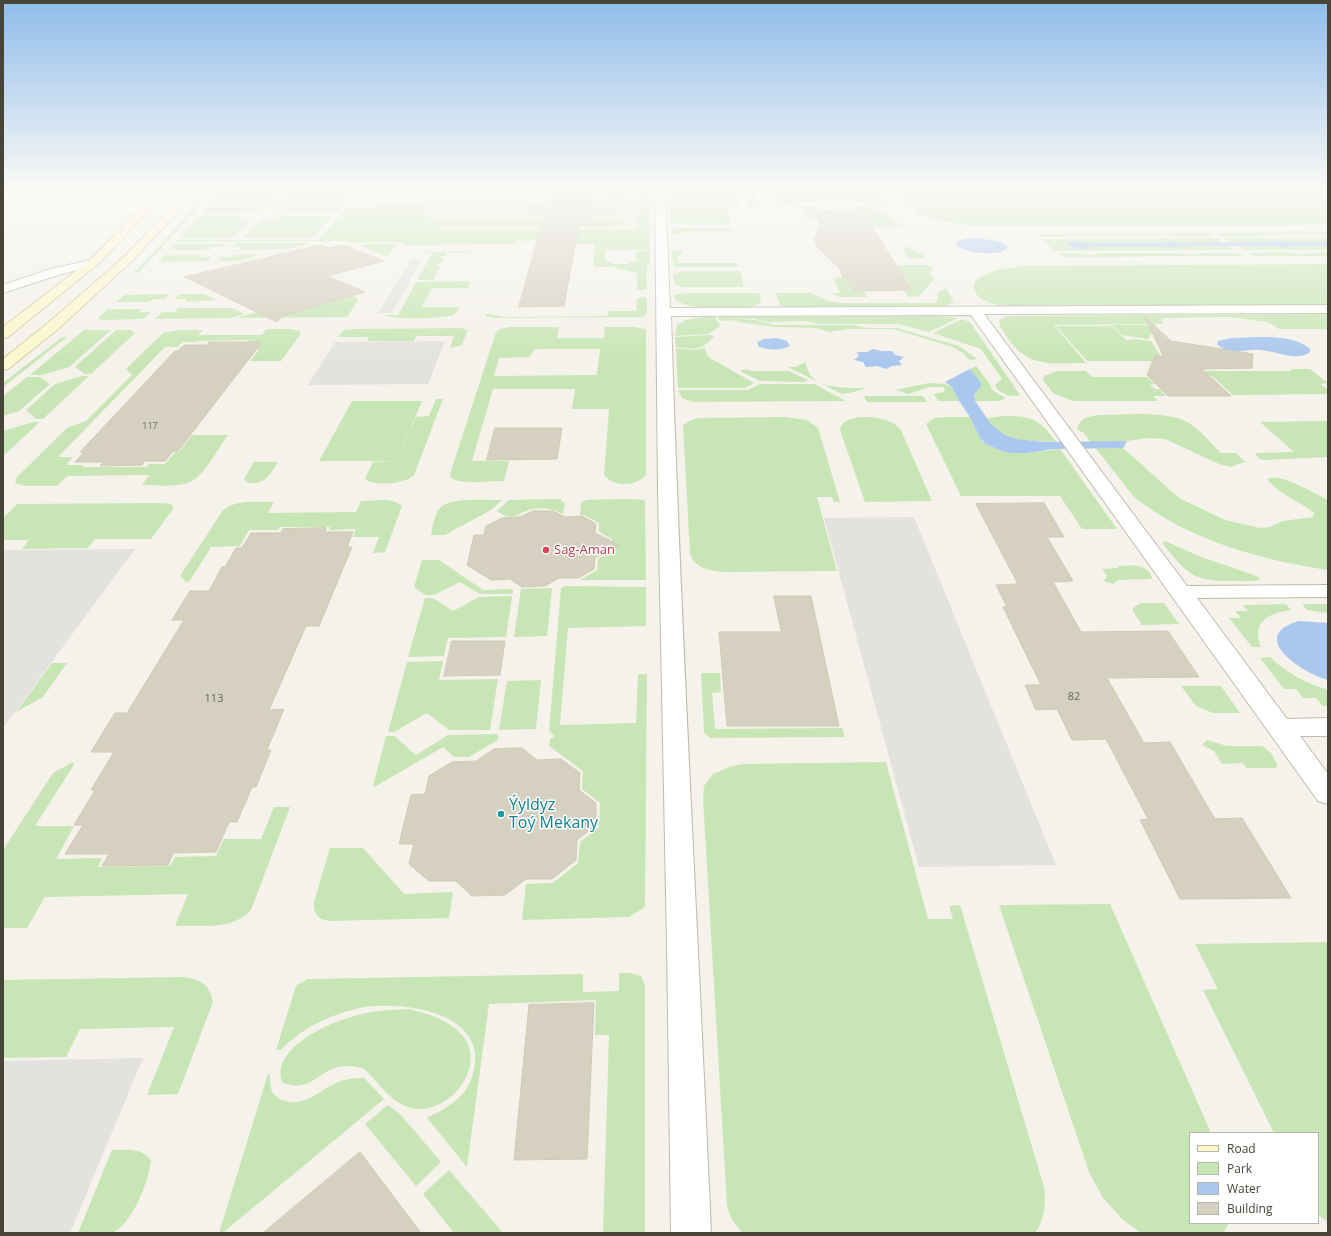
<!DOCTYPE html>
<meta charset="utf-8">
<style>
body{margin:0}
#map{position:relative;width:1331px;height:1236px;overflow:hidden;background:#f4f2ea;font-family:"Open Sans",sans-serif}
canvas{display:block}
.frame{position:absolute;inset:0;border:4px solid #474438;pointer-events:none}
.legend{position:absolute;left:1189px;top:1132px;width:130px;height:92px;box-sizing:border-box;background:#fff;border:1px solid #b5b4af;margin:0;padding:5px 7px;list-style:none;font-size:12px;color:#474438}
.legend li{display:flex;align-items:center;gap:8px;height:20px}
.legend b{width:20px;border:1px solid #b5b4af}
</style>
<div id="map">
<canvas width="1331" height="1236"></canvas>
<div class="frame"></div>
<ul class="legend">
<li><b style="height:5px;background:#fcf7cc"></b>Road</li>
<li><b style="height:11px;background:#c8e6b5"></b>Park</li>
<li><b style="height:11px;background:#aac7ed"></b>Water</li>
<li><b style="height:11px;background:#d5d0c0"></b>Building</li>
</ul>
</div>
<script>
const c = document.querySelector('canvas').getContext('2d');
c.lineJoin = 'round';
function fill(path, color) { c.fillStyle = color; c.fill(path, 'evenodd'); }
function trace(path, color, width, dash) { c.strokeStyle = color; c.lineWidth = width; c.lineCap = dash ? 'butt' : 'round'; c.setLineDash(dash || []); c.stroke(path); }
function label(font, color, halo, rows, align = 'center') {
  c.font = font + ' "Open Sans",sans-serif'; c.lineWidth = 3; c.setLineDash([]); c.textBaseline = 'middle'; c.strokeStyle = halo; c.fillStyle = color; for (const [text, x, y, turn = 0] of rows) {
    c.save(); c.translate(x, y); c.rotate((+turn || 0) * Math.PI / 180); c.textAlign = isNaN(turn) ? turn : align; if (halo) c.strokeText(text, 0, 0); c.fillText(text, 0, 0); c.restore();
  }
}
fill(new Path2D(`
 M393,188H649V239L351,240L371,207L379,205Z`), '#ece9d5');
fill(new Path2D(`
 M605,188H623V203L604,204Z
 M639,188H648L650,250H606L605,261L612,262V264H629V262L636,261V251H650V264H647V289L641,290L637,289V273L612,267H593L595,244H544L545,240L516,241L515,244L402,245L403,242L349,243L350,241L176,242L178,240H319L347,207H371L358,228L371,207L380,205H428L423,213L424,215L434,219L554,218L552,227H440L438,231L632,230L638,228Z
 M680,188L733,189L739,208H727L730,224L671,223L669,192L674,189Z
 M745,188H755L761,208H750Z
 M775,188H869L879,190L892,209L888,210L869,203L856,202H793L777,208L770,190Z
 M897,188H1140C1151,191 1181,197 1189,188H1305L1328,199V225L976,226C957,224 931,222 915,210C908,204 902,195 897,188Z
 M224,191H284L263,210H250L245,214H200L218,192Z
 M293,191H354L335,213L282,214L285,210H272Z
 M204,195H207L179,229L139,272L134,273L175,229Z
 M567,204L566,209L603,208V206H623L622,211L617,213L521,214L524,205Z
 M817,205L819,210L812,211L816,219H807L802,208H792L797,206Z
 M854,205C866,205 887,211 895,221L900,223L903,227L873,228L862,210H856Z
 M198,216H243L239,220H252L233,237L181,238Z
 M279,216H332L314,237H243L261,220H275Z
 M585,218H619L623,219V224L612,227H584V225H591L592,220H585Z
 M678,228H731L732,231L680,232V235H671V230Z
 M1328,232V235C1318,235 1267,233 1262,236H1221L1217,233Z
 M1208,233L1213,236H1174L1162,234L1155,236H1079L1067,235L1060,237H1039L1038,235L1042,234Z
 M1217,238L1234,250L1054,251L1042,239Z
 M1225,238H1328V250H1243Z
 M236,243H313L287,249L240,250L242,247H232Z
 M174,244H227L223,247H212L209,250H169Z
 M366,244H397L388,256H386L360,246Z
 M912,247L915,252L922,254L925,258L915,259L907,257L903,248Z
 M471,251L478,252L447,253L446,256H442L441,259H444L442,262L439,263L437,266H440L433,280H417L432,253H420L426,252Z
 M672,251H682V255H678V263H737L738,267H675L673,264Z
 M1288,252C1302,256 1314,252 1328,252V256H1253L1247,253Z
 M1079,253L1092,255L1100,253H1178L1192,255L1199,253H1238L1244,256L1068,257L1057,254Z
 M263,254L239,261H217L221,257H233L235,255Z
 M164,255H203L201,257H212L208,261L158,262Z
 M1328,264V305L1006,306C994,305 968,299 975,281C989,269 1007,268 1025,266Z
 M897,265H929L934,270L929,272L934,279L919,296L908,297L905,291L913,290Z
 M683,271H740L744,287H684L675,285L673,274Z
 M846,277L852,291H864L867,297H839L830,293H840L833,278Z
 M468,281L470,282L468,288H432L422,307H460L454,315C442,319 393,320 383,315H398L416,282Z
 M946,288L954,302L947,306H939L786,307L780,305L776,293H811L828,301L844,303H934L938,300L937,293Z
 M685,293H759L761,302L753,307C734,307 687,312 674,298V295Z
 M170,294L165,299H153L149,302H116L125,295Z
 M180,294H204L217,300L185,302L187,299H175Z
 M353,296L359,299L347,317L237,318C255,313 273,306 290,314Z
 M642,297L647,298V313L643,317L498,318L488,317L485,315L487,314L504,317L608,316L609,311H636L637,299Z
 M178,308H232L245,314L230,318L154,319L162,312H175Z
 M108,309H142L139,312H151L143,319L102,320L98,318Z
 M1328,314V329H1279L1268,322L1229,317L1165,318L1161,320L1163,324L1054,325L1086,363C1067,363 1039,367 1023,354C1013,348 1006,335 1000,326L999,321L1005,317L1010,316Z
 M935,316L958,318L929,332L898,324H817L806,321L768,322L754,319L722,321L718,319V317Z
 M702,317H715L716,320L721,325L709,334L675,336L677,325L686,320Z
 M962,319L970,322L1020,395C1012,398 999,394 995,385L1002,379L981,349L933,333Z
 M738,320H755L775,325H853L868,328H897L959,346L977,359L970,360L963,353L953,347L893,329H849L829,332L815,328L774,327L737,322Z
 M1112,325H1156L1148,339L1122,335Z
 M1056,326H1112L1126,340L1134,339L1151,341L1160,355L1168,363L1147,361L1137,351L1147,361H1087Z
 M510,327H559L557,338H604L605,327H634L646,329V475C637,486 614,488 604,475L609,409H572L575,389H493L472,461H509L504,481C491,481 461,485 451,478L450,474L496,332L500,329ZM600,349L597,375L494,376L499,358L529,357L534,350L540,349Z
 M461,328L468,330L462,345L450,348L454,336H416L414,341H367L369,337H337L344,330L352,329Z
 M266,329H292L300,331V335L281,361H250L259,350L255,349L261,342H249V340L198,341L196,342H182L178,347H165L58,457H73L66,465H84L82,467H147L149,464H165L175,452H179L192,435H228C220,446 203,476 192,481C178,488 157,485 142,485L149,475L67,476L57,486H25L15,483L17,477L67,428L86,421L132,375L126,369L163,333L178,330H203L198,335H262Z
 M84,330H111L69,367L42,375H30Z
 M116,330H130L135,333L91,374H85L75,367Z
 M710,335L714,336C700,352 696,349 676,347L675,337Z
 M62,337H67L3,387V383Z
 M676,348L696,350L705,348L707,355L710,358L754,383L745,388H678Z
 M805,362C807,367 808,373 812,377C821,389 852,388 866,388C863,390 845,394 842,394L788,367H796Z
 M976,366L990,384L992,390L1004,397L1005,399L997,401H975L974,395L979,389L970,369Z
 M746,369L752,371H789L808,380L804,382L760,381L740,371Z
 M1290,369H1310L1328,383L1320,384L1328,390V394L1233,395L1212,376H1171L1178,371H1292Z
 M1057,371H1086L1092,377H1147L1155,384L1150,385L1155,389H1160L1166,396H1153L1158,401H1073L1053,393L1043,380L1044,376Z
 M82,376H89L43,419H36L26,410L55,384Z
 M27,377H40L50,384L19,411L3,416V396Z
 M929,383L944,384L952,387L959,401H938L934,394L943,392L945,390L943,387H929L909,394L895,390Z
 M760,384H814L846,401L693,402L682,398L678,390H748Z
 M864,396H923L927,402H867Z
 M436,399H443L414,475C406,484 376,486 366,480L365,478L373,462L395,461H319L352,401H422L397,461L416,417L429,416Z
 M1100,415C1125,415 1168,410 1189,423C1201,431 1211,443 1221,453H1236L1245,462L1230,467L1219,464L1165,439L1147,438L1127,441L1123,448L1179,498L1225,520L1260,528L1270,527L1283,521L1313,517L1314,513C1299,500 1279,495 1267,479C1281,472 1315,494 1328,500V570C1261,560 1188,540 1134,497L1083,432H1081L1077,428C1081,417 1090,416 1100,415Z
 M1004,416C1031,416 1040,419 1056,442C1030,441 1002,442 987,418Z
 M786,417L807,420L818,428L840,502H834L832,497H817L837,571L725,572C711,571 694,569 690,553L683,425L694,419L703,418Z
 M860,417C875,417 891,418 901,430L932,501L865,502L840,430C841,420 851,419 860,417Z
 M947,417H970L980,438L986,444L999,450L1028,453L1060,449L1117,529H1082L1060,496H961L926,424L934,418Z
 M1328,421V457L1265,460L1259,459L1255,453L1294,452L1260,422Z
 M33,422H40L3,456V431Z
 M254,462H278C270,475 265,485 248,483L244,479Z
 M561,499V501L565,503L563,514C554,509 543,507 532,509C516,513 515,523 497,511L509,500Z
 M623,499L645,500L646,580H580L597,570L598,559L612,551V539L599,532V523L584,515H580L581,503L586,500Z
 M502,500L491,510L445,535H431C433,527 434,514 440,508C449,497 488,500 502,500Z
 M361,501C373,501 393,497 402,506L385,552L373,553L379,537H353L356,529L329,530L330,527H280L278,530H249L240,546L211,547L189,582H186L180,576L223,510C237,499 257,502 274,502L268,513L356,512Z
 M159,503L172,504L173,509L151,539H95L88,548L22,549L29,540H3V518L17,504Z
 M1165,541L1201,557L1254,575L1258,577L1260,580C1252,582 1243,581 1235,581C1194,582 1187,574 1163,544V542Z
 M422,560H439L483,590L513,589V594H480L460,582L434,595H425L414,587Z
 M1117,566C1131,566 1145,562 1152,577L1151,579L1118,580L1113,584L1104,581L1107,576L1102,569L1119,568Z
 M565,586L646,587V626L568,628L560,725L636,723L638,674H647L645,907L629,917L522,920L526,884L553,883L578,863L580,842L599,827L600,803L582,789L583,771L549,746L550,739L555,736L549,731L561,588Z
 M552,588L547,636L514,637L521,589Z
 M512,596L506,637L448,638L444,656L408,657L425,598H433L453,611L479,597Z
 M1141,603H1164L1179,624L1142,625L1133,611V608Z
 M1286,604L1291,610C1268,613 1251,622 1261,647H1252L1229,618H1241L1235,611H1248L1243,605Z
 M1302,604H1328V613L1307,610Z
 M1270,657C1287,673 1306,683 1328,690V706H1323L1316,698H1303L1296,689H1284L1260,658Z
 M443,661L439,680L498,679L490,730H449L427,713L394,732H388L407,662Z
 M52,663H67L43,697L16,712Z
 M701,673H720L721,692L712,693L715,729L842,728L845,737L710,738L704,732Z
 M541,680L536,729L499,730L507,681Z
 M1181,686H1221L1240,713H1213L1196,706Z
 M498,734V740L469,757H454L443,747L376,786H373L386,736H394L416,755L448,735Z
 M1207,740L1227,746H1262L1271,753L1277,764L1276,768H1246L1243,763L1222,764L1214,751L1202,745Z
 M886,762L928,919H953L949,906L960,905L1044,1187C1046,1202 1045,1220 1035,1233H743C735,1225 730,1218 727,1206L703,798L704,786L713,774L732,766L744,764Z
 M71,763H75L35,826H74L56,859L102,858L98,867L170,866L175,857L216,856L224,839H261L274,807H290L251,910C232,931 201,925 175,926L188,894L45,897L27,928H3V850L53,773Z
 M330,848H363L404,894L453,892L449,918L331,921C319,920 313,915 314,902Z
 M1110,904L1211,1133H1190V1223H1229L1223,1233H1141L1123,1220L1103,1198L1089,1172L999,905Z
 M1328,942V1222L1318,1215V1133H1274L1203,990L1218,989L1195,944Z
 M619,973H630L641,976L645,986V1233H603L609,1035H595L596,1000L489,1004L467,1167L427,1118C450,1106 468,1097 474,1070C488,1010 395,999 355,1009C328,1016 300,1029 281,1050H276L295,989L298,984L308,979L583,974V992L619,991Z
 M183,977C201,980 209,983 213,1002L178,1094L147,1095L174,1027L80,1029L66,1057L3,1058V980Z
 M409,1009C425,1013 443,1018 456,1029C490,1057 459,1105 423,1109C402,1111 387,1094 375,1080C372,1077 368,1072 364,1069C360,1067 352,1066 346,1066C321,1066 310,1096 282,1082C271,1050 324,1025 348,1018C367,1011 389,1010 409,1009Z
 M268,1074L270,1075C270,1088 271,1097 285,1101C305,1107 320,1090 336,1083C345,1079 354,1078 364,1078L384,1099L225,1231L226,1233H219Z
 M388,1105L400,1114L441,1162L416,1186L365,1124Z
 M112,1150C127,1150 141,1147 151,1160C149,1181 132,1225 112,1233H78Z
 M449,1170L503,1233H454L423,1194Z`), '#c8e6b5');
fill(new Path2D(`
 M411,259H422L392,313H378Z
 M445,341L428,384L308,385L335,342Z
 M914,517L1056,865L919,867L824,518Z
 M135,549L3,728V550Z
 M143,1058L70,1233H3V1061Z`), '#e3e2de');
fill(new Path2D(`
 M979,238L1002,242L1008,247C1001,258 965,253 956,245V242L964,239Z
 M1274,240L1283,242H1328V246H1290L1287,248L1277,246H1183L1179,248L1170,247H1093C1085,250 1073,250 1067,244L1073,241L1088,243H1165L1168,241L1177,243L1271,242Z
 M1257,337C1274,337 1297,337 1310,349V352C1296,362 1276,351 1261,350C1247,348 1229,357 1217,344L1218,341L1231,338Z
 M777,338L787,341L790,346C779,351 770,350 759,347L757,342L764,339Z
 M873,349L882,351H892L895,355L904,357L899,361L902,365L892,366L886,369L877,366L866,367L863,362L854,360L859,356L857,352H867Z
 M970,369L981,383V386L974,395L975,401L991,424L1005,435L1017,439L1043,442L1127,441L1123,448L1053,449L1028,453H1010L999,450L986,444L980,438L970,417L959,401L952,387L945,382Z
 M1299,621L1328,623V680C1302,673 1246,636 1299,621Z`), '#aac7ed');
const building = new Path2D(`
 M552,188H594L591,225H579L564,306L519,307Z
 M861,210L912,290L853,291L846,277H843L839,268L815,245V237L820,225L813,211Z
 M321,245L329,248L343,245L384,261L327,276L365,292L282,316L277,322L185,277Z
 M1145,317L1171,341L1253,354L1252,368L1202,369L1231,396H1168L1147,375L1155,356H1163Z
 M209,342H262L178,451H173L165,461H145L142,465L100,466L104,462H75L84,452H80L175,351H178L184,345H207Z
 M495,428H562L557,459L487,460Z
 M1044,503L1064,537H1047L1073,581L1053,582L1081,632L1168,631L1199,677L1107,678L1144,743L1170,742L1215,819L1242,818L1291,898L1180,899L1140,820L1148,819L1106,739L1072,740L1057,709L1036,710L1025,685H1041L1003,607H1007L996,585L1018,584L976,504Z
 M533,511H553L565,517L582,516L596,524L595,533L619,545L595,558L594,569L578,578H559L545,586L522,587L510,579L491,580L467,565L474,535H484L486,526L502,518L520,517Z
 M326,528L325,532H353L347,547H352L319,626H306L298,644L269,710L284,709L267,750H271L256,787H252L237,822H229L216,852L173,853L168,865L102,866L109,854H65L83,825H74L95,790H91L114,752H91L115,713H127L184,620H172L190,591H209L222,567H225L236,548H242L251,533H281L283,529Z
 M774,596H811L839,726H727L719,632H781Z
 M452,641H505L500,675L444,676Z
 M522,748L537,760L561,759L580,773L579,790L596,803V825L577,840L576,860L552,879H526L505,895L472,896L456,881H429L409,864L414,844H399L411,795L425,794L429,776L452,762L476,761L494,749Z
 M594,1003L587,1159L514,1160L529,1005Z
 M360,1152L421,1233H263Z`);
fill(building, '#d5d0c0');
trace(building, '#cfc9b3', 1);
const minor = new Path2D(`
 M655,188H665L670,308L1328,305V313L984,314L1187,586L1328,585V597L1197,598L1287,719L1328,718V736H1300L1328,774V804L1318,801L971,315L671,316C680,622 698,927 711,1233H671L667,943L658,490Z
 M94,259L98,260L100,262L98,264L55,276L3,293V285L47,270Z`);
const secondary = new Path2D(`
 M161,188H171L98,264L8,337L3,338V327L90,260Z
 M190,188H200L132,261L58,329L8,369L3,370V359L48,323L124,257Z`);
trace(minor, '#bfbbad', 2);
trace(secondary, '#d1cb9c', 2);
fill(minor, '#fff');
fill(secondary, '#fcf7cc');
const sky = c.createLinearGradient(0, 0, 0, 361);
sky.addColorStop(0, '#8fbcea');
sky.addColorStop(0.52, '#faf9f6');
sky.addColorStop(1, '#faf9f600');
c.fillStyle = sky;
c.fillRect(0, 0, 1331, 361);
for (const [x, y, r, color] of [
 [546,550,4,"#e0444e"],
 [501,814,4,"#0f9aa8"]
]) { const dot = new Path2D(); dot.arc(x, y, r, 0, 2 * Math.PI); c.fillStyle = color; c.fill(dot); trace(dot, '#fff', 1.5); }
label('9px', '#6a675a', null, [
 ["117",150,426]
]);
label('11px', '#6a675a', null, [
 ["82",1074,697],
 ["113",214,699]
]);
label('13px', '#be3a42', '#fff', [
 ["Sag-Aman",554,550]
], 'left');
label('16px', '#0d838f', '#fff', [
 ["Ýyldyz",509,805],
 ["Toý Mekany",509,823]
], 'left');
</script>
